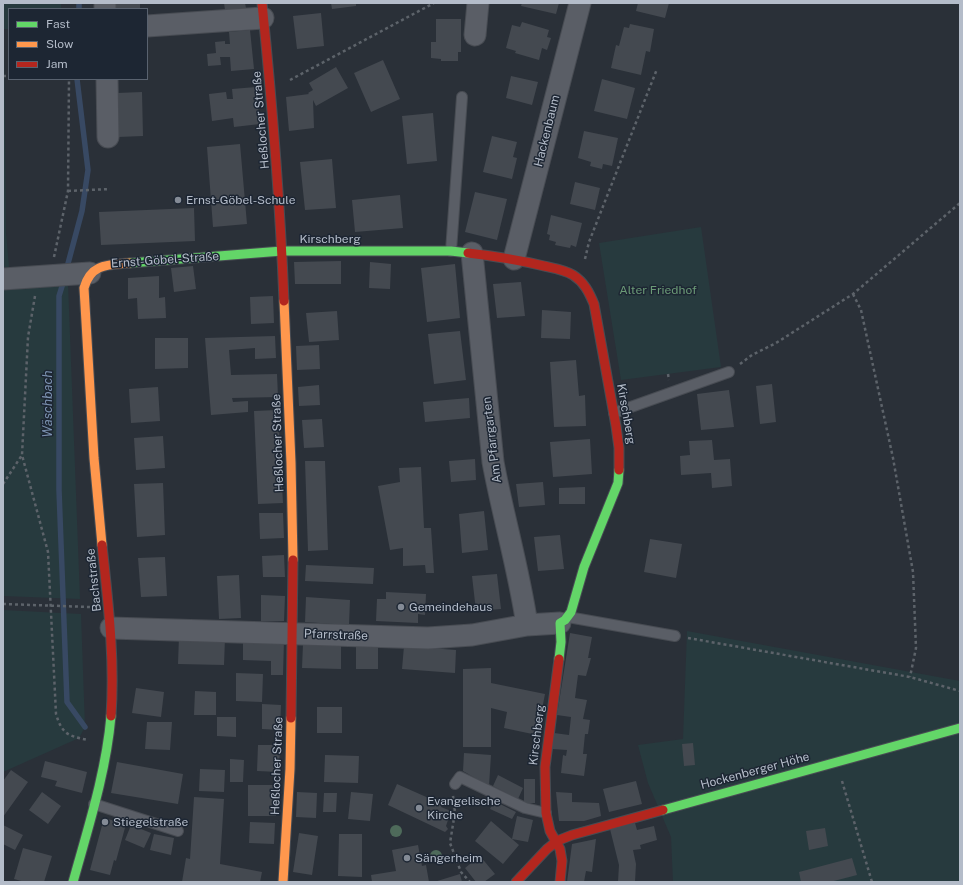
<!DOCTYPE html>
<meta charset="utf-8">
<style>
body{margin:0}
#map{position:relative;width:963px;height:885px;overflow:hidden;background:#2a3038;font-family:"Public Sans",sans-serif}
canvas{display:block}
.frame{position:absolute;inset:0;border:4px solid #b4bcc9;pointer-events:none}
.legend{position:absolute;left:8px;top:8px;width:140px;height:72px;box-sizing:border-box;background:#1d2633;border:1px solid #59626f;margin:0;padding:5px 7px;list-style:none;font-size:12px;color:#b4bcc9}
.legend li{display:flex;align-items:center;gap:8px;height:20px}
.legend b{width:20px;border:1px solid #59626f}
</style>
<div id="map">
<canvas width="963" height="885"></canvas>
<div class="frame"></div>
<ul class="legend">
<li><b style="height:5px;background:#63d668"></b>Fast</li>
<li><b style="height:5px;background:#ff974d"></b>Slow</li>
<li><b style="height:5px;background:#b3261e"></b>Jam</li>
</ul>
</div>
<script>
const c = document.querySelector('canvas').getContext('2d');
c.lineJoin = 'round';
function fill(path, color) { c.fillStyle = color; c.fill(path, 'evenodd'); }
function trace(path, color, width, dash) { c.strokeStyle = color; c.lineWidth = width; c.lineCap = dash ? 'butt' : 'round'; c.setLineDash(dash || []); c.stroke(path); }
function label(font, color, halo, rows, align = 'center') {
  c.font = font + ' "Public Sans",sans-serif'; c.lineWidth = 3; c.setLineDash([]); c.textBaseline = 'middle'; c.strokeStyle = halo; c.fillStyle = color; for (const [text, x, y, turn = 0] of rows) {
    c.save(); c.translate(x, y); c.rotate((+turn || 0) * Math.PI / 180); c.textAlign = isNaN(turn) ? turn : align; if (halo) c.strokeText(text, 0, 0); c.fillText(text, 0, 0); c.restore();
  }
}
fill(new Path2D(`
 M3,3H61V9H9V29H4L6,233L9,267H3Z
 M701,227L721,367L621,380L599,243Z
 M68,283L80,599L3,596V286Z
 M3,610L81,614L85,727L79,738L3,772Z
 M687,631L960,681V882H673L671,837L648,783L638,745L683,739Z`), '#273a3e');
trace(new Path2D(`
 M79,9V3
 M66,271L82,211L88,170L77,79
 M64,280L59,296V490L67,702L85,727`), '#384963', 5.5);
fill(new Path2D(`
 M114,3H140V9H114Z
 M224,3H245L246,8L225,10Z
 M331,3H356V6L332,9Z
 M522,3H559L556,14L521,6Z
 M638,3H669L665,18L636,11Z
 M321,13L324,46L297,49L293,16Z
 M436,19H461V52H458V61H441V59L431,58V42H436Z
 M522,22L549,30L547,37L551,38L547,50L542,48L539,60L515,53L516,51L506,48L512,25L520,27Z
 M630,24L654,29L650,52L646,51L641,75L611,68L616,45L619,46L624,27L629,28Z
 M250,30L254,69L231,71L230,57H220L221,65L208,66L207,54L216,53L215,42L225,41V44H230L229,32Z
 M383,60L400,99L371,112L354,73Z
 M336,67L348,88L316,106L313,100L314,128L289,131L286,97L309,94L308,93L313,90L309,83Z
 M511,76L538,82L532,105L506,98Z
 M602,79L635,88L627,119L594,111Z
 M256,87L260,124L234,127L233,118L212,121L209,94L226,92L227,99H233L232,89Z
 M142,92L143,136L118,137L117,93Z
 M433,113L437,161L407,164L402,116Z
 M584,131L618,138L612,166L603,164L602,169L590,166L591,162L578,158Z
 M492,136L517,142L513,157L517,158L512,179L483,172Z
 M240,144L247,224L213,227L207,147Z
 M332,159L336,208L305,210L300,162Z
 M575,182L600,188L595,210L570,204Z
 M475,192L507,199L497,240L465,232Z
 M400,195L403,228L355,232L352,200Z
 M194,208L195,241L101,245L99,212Z
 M551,215L582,223L576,247L571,245L570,248L555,245L556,242L549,240L550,235L547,234Z
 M341,261V284H295L294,262Z
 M370,262L391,264L390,289L369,288Z
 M455,264L460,318L427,322L421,268Z
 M193,266L196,289L174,292L171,268Z
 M159,276V298L165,297L166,318L138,319L137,298L128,299V278Z
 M521,282L525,316L497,318L493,284Z
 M273,296L274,323L251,324L250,297Z
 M542,310L571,312L570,339L541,338Z
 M337,311L339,340L309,342L306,313Z
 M460,331L466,380L434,384L428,334Z
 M275,336L276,358L255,359V348L229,350L231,375L277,374L278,397L232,398L233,402L248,401V412L211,415L205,338Z
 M155,338H188V368L155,369Z
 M319,345L320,369L297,370L296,346Z
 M576,360L579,396L585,395L586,426L554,427L550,362Z
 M772,384L776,422L760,424L756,386Z
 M319,385L320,405L299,406L298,387Z
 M158,387L160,421L131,423L129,389Z
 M729,390L734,427L701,430L697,394Z
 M469,398L470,418L425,422L423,402Z
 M278,410L283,503L258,504L254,411Z
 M322,419L324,447L304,448L302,420Z
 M163,436L165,468L136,470L134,438Z
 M590,439L592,474L553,477L550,442Z
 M712,440L714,460L730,459L732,486L712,488L711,473L681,475L680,456L690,455L689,441Z
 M475,459L476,480L451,482L449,461Z
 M305,461H325L328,550L308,551Z
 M421,467L424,528H431L434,573H426L425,565L403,566V548L390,550L378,486L400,482L399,468Z
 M543,482L545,505L519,507L516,484Z
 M163,483L165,535L137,537L134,484Z
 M585,487V504H559V488Z
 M484,511L488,550L462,553L459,514Z
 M259,513H283L284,538L260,539Z
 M560,535L564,569L538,571L534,537Z
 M650,539L682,544L676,578L644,572Z
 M284,555L285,577H263L262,556Z
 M165,557L167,596L141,597L138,558Z
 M306,565L374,568L373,584L305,581Z
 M497,574L501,609L476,611L472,576Z
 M239,575L241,618L219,619L217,576Z
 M386,592L426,594L425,615L418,614V623L376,621L377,599H386Z
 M261,595L285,596L284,621H261Z
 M306,597L350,600L349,625L305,622Z
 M570,633L592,637L588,658H591L586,676L578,675L575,698L587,700L583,719L590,720L588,734H585L583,754H587L584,776L561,773L563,755L566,756L567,750L552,749L554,733L569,735L571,717L557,715Z
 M179,636L225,638L224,665L178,664Z
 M243,638L284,640L283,675H271V661L243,660Z
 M303,644H341V669L302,668Z
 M356,645L378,646V669H356Z
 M404,646L456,650L455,673L402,669Z
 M491,668V683L545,694L537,735L504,728L507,712L491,708V747H463V669Z
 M236,673L263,674L262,702L236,701Z
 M136,688L164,692L161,717L132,713Z
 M195,691L216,692V715H194Z
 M262,704L281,705L280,730L262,729Z
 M317,707H342V733H317Z
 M217,717H236V737L217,736Z
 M147,722H172L170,750L145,749Z
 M693,743L695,765L684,766L682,744Z
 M258,745H280L279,772L257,771Z
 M464,753L491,755L489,786L463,771Z
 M325,755L359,756L358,783L324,782Z
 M230,759L244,760L243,782H230Z
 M45,761L87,772L82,793L55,786L57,781L41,777Z
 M117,762L183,774L178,804L111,793Z
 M200,769L225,770L224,792L199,791Z
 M11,770L28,782L3,817V781Z
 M498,775L523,788L518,799L493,786Z
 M524,779H535V803H524Z
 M636,781L642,804L609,812L603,789Z
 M397,784L433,800L437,799L440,804L442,805L441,807L451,811L446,826L448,829L445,832L388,805Z
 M248,785H276V816H248Z
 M42,792L61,806L48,824L29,810Z
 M297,792L317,793L316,818L296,817Z
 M351,792L373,794L370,821L348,819Z
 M556,792L572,793V802L599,803L601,816L584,821H559Z
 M324,793H337L336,812H323Z
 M194,797L224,799L220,864L262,872L260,882H182L186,858L190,859Z
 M494,801L516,812L512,819L490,809Z
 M517,816L533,820L528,842L512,839Z
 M104,818L126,824L116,861L114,860L110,875L90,870Z
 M491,821L519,845L503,864L475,841Z
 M250,822L275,823L274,844L249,843Z
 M635,823L637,830L654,826L657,840L640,845L641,849L633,850L636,864L635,882H618L619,865L610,829Z
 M3,825L23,835L15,850L3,844Z
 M131,825L151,833L144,848L125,840Z
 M825,828L828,846L809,850L806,831Z
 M299,833L318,836L312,875L293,872Z
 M154,834L174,838L171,855L150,850Z
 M339,834H362V877L338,876Z
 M596,839L592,872L586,871L584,882H567L572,844Z
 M418,845L422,866L426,865L429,882H372L371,875L396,871L392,850Z
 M23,848L52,856L44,882H25L14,879Z
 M480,856L495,874L484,882H476L465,868Z
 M852,858L857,875L830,882H801L799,872Z
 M460,874L462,882H434Z`), '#444950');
const lane = new Path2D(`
 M451,251L462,97
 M614,413L729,372
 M568,617L675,636
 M455,784L460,777L525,808L546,813
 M94,804L178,831`);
const street = new Path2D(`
 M105,3V9
 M147,26L263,18
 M475,35L478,3
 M107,79L108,137
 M472,253L493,462C503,516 519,570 527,625
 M514,259L580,3
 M3,279L90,273
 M111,628L428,638L472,635L527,625L560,623`);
const fast = new Path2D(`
 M130,263L282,251H451L468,253
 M559,659L561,642L560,623L565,620L571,612L584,567L618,483L619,470
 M663,810L960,728
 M73,882C88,828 106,773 111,716`);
const slow = new Path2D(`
 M284,301L291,463L293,560
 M102,545L94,458L84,288C91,263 109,265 130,263
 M283,882L290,769L291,718`);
const jam = new Path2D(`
 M262,3C272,102 280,201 284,301
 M468,253C494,256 519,260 544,266C553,268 565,270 573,275C584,282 589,292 594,304L616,426L619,448V470
 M102,545C108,602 115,658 111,716
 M559,659L545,767L546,813L550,831L560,849L562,861L560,882
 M291,718L293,560
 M516,882L547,849L557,841L572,835L663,810`);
trace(lane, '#484c53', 12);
trace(street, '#484c53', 23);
trace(fast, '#484c53', 11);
trace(slow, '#484c53', 11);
trace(jam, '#484c53', 11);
trace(new Path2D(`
 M3,76H9
 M290,80L434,3
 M68,191L110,189
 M54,257L68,191L69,79
 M585,259L589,242L657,69
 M853,294L861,310L893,458L913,572L916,648L910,677
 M35,296L28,337L22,455L48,552L56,714C62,734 68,736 88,740
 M740,364L752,355L776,343L853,294L960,203
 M668,374L669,380
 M3,484L22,455
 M3,604L90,607
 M688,638L910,677L960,691
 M842,781L872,882
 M453,796L455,812L450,843L461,872L470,882`), '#5d636a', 2.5, [3, 3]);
trace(lane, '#5a5e66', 10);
trace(street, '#5a5e66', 21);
trace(fast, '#63d668', 9);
trace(slow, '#ff974d', 9);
trace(jam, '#b3261e', 9);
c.fillStyle = '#4e6a5a';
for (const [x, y] of [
 [396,831],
 [436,856]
]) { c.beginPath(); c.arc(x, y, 6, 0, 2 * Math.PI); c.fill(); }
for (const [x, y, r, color] of [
 [178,200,4,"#848b96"],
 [401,607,4,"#848b96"],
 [419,808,4,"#848b96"],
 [105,822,4,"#848b96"],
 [407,858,4,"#848b96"]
]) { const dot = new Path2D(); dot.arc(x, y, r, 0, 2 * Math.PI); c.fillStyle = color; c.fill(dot); trace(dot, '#1d2633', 1.5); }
label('12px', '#b4bcc9', '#1d2633', [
 ["Heßlocher Straße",261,120,-95],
 ["Hackenbaum",547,131,-76],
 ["Kirschberg",330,239],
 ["Ernst-Göbel-Straße",165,260,-4],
 ["Kirschberg",626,414,80],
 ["Am Pfarrgarten",492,440,-97],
 ["Heßlocher Straße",278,443,-92],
 ["Bachstraße",94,580,-96],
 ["Pfarrstraße",336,635,2],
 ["Kirschberg",537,735,-83],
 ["Heßlocher Straße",277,766,-88],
 ["Hockenberger Höhe",755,771,-15]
]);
label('12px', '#b4bcc9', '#1d2633', [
 ["Ernst-Göbel-Schule",186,200],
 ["Gemeindehaus",409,607],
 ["Evangelische",427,801],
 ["Kirche",427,815],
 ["Stiegelstraße",113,822],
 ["Sängerheim",415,858]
], 'left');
label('12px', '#6b9a76', '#1d2633', [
 ["Alter Friedhof",658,290]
]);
label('italic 13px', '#7c92b1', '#1d2633', [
 ["Wäschbach",48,404,-90]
]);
</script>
